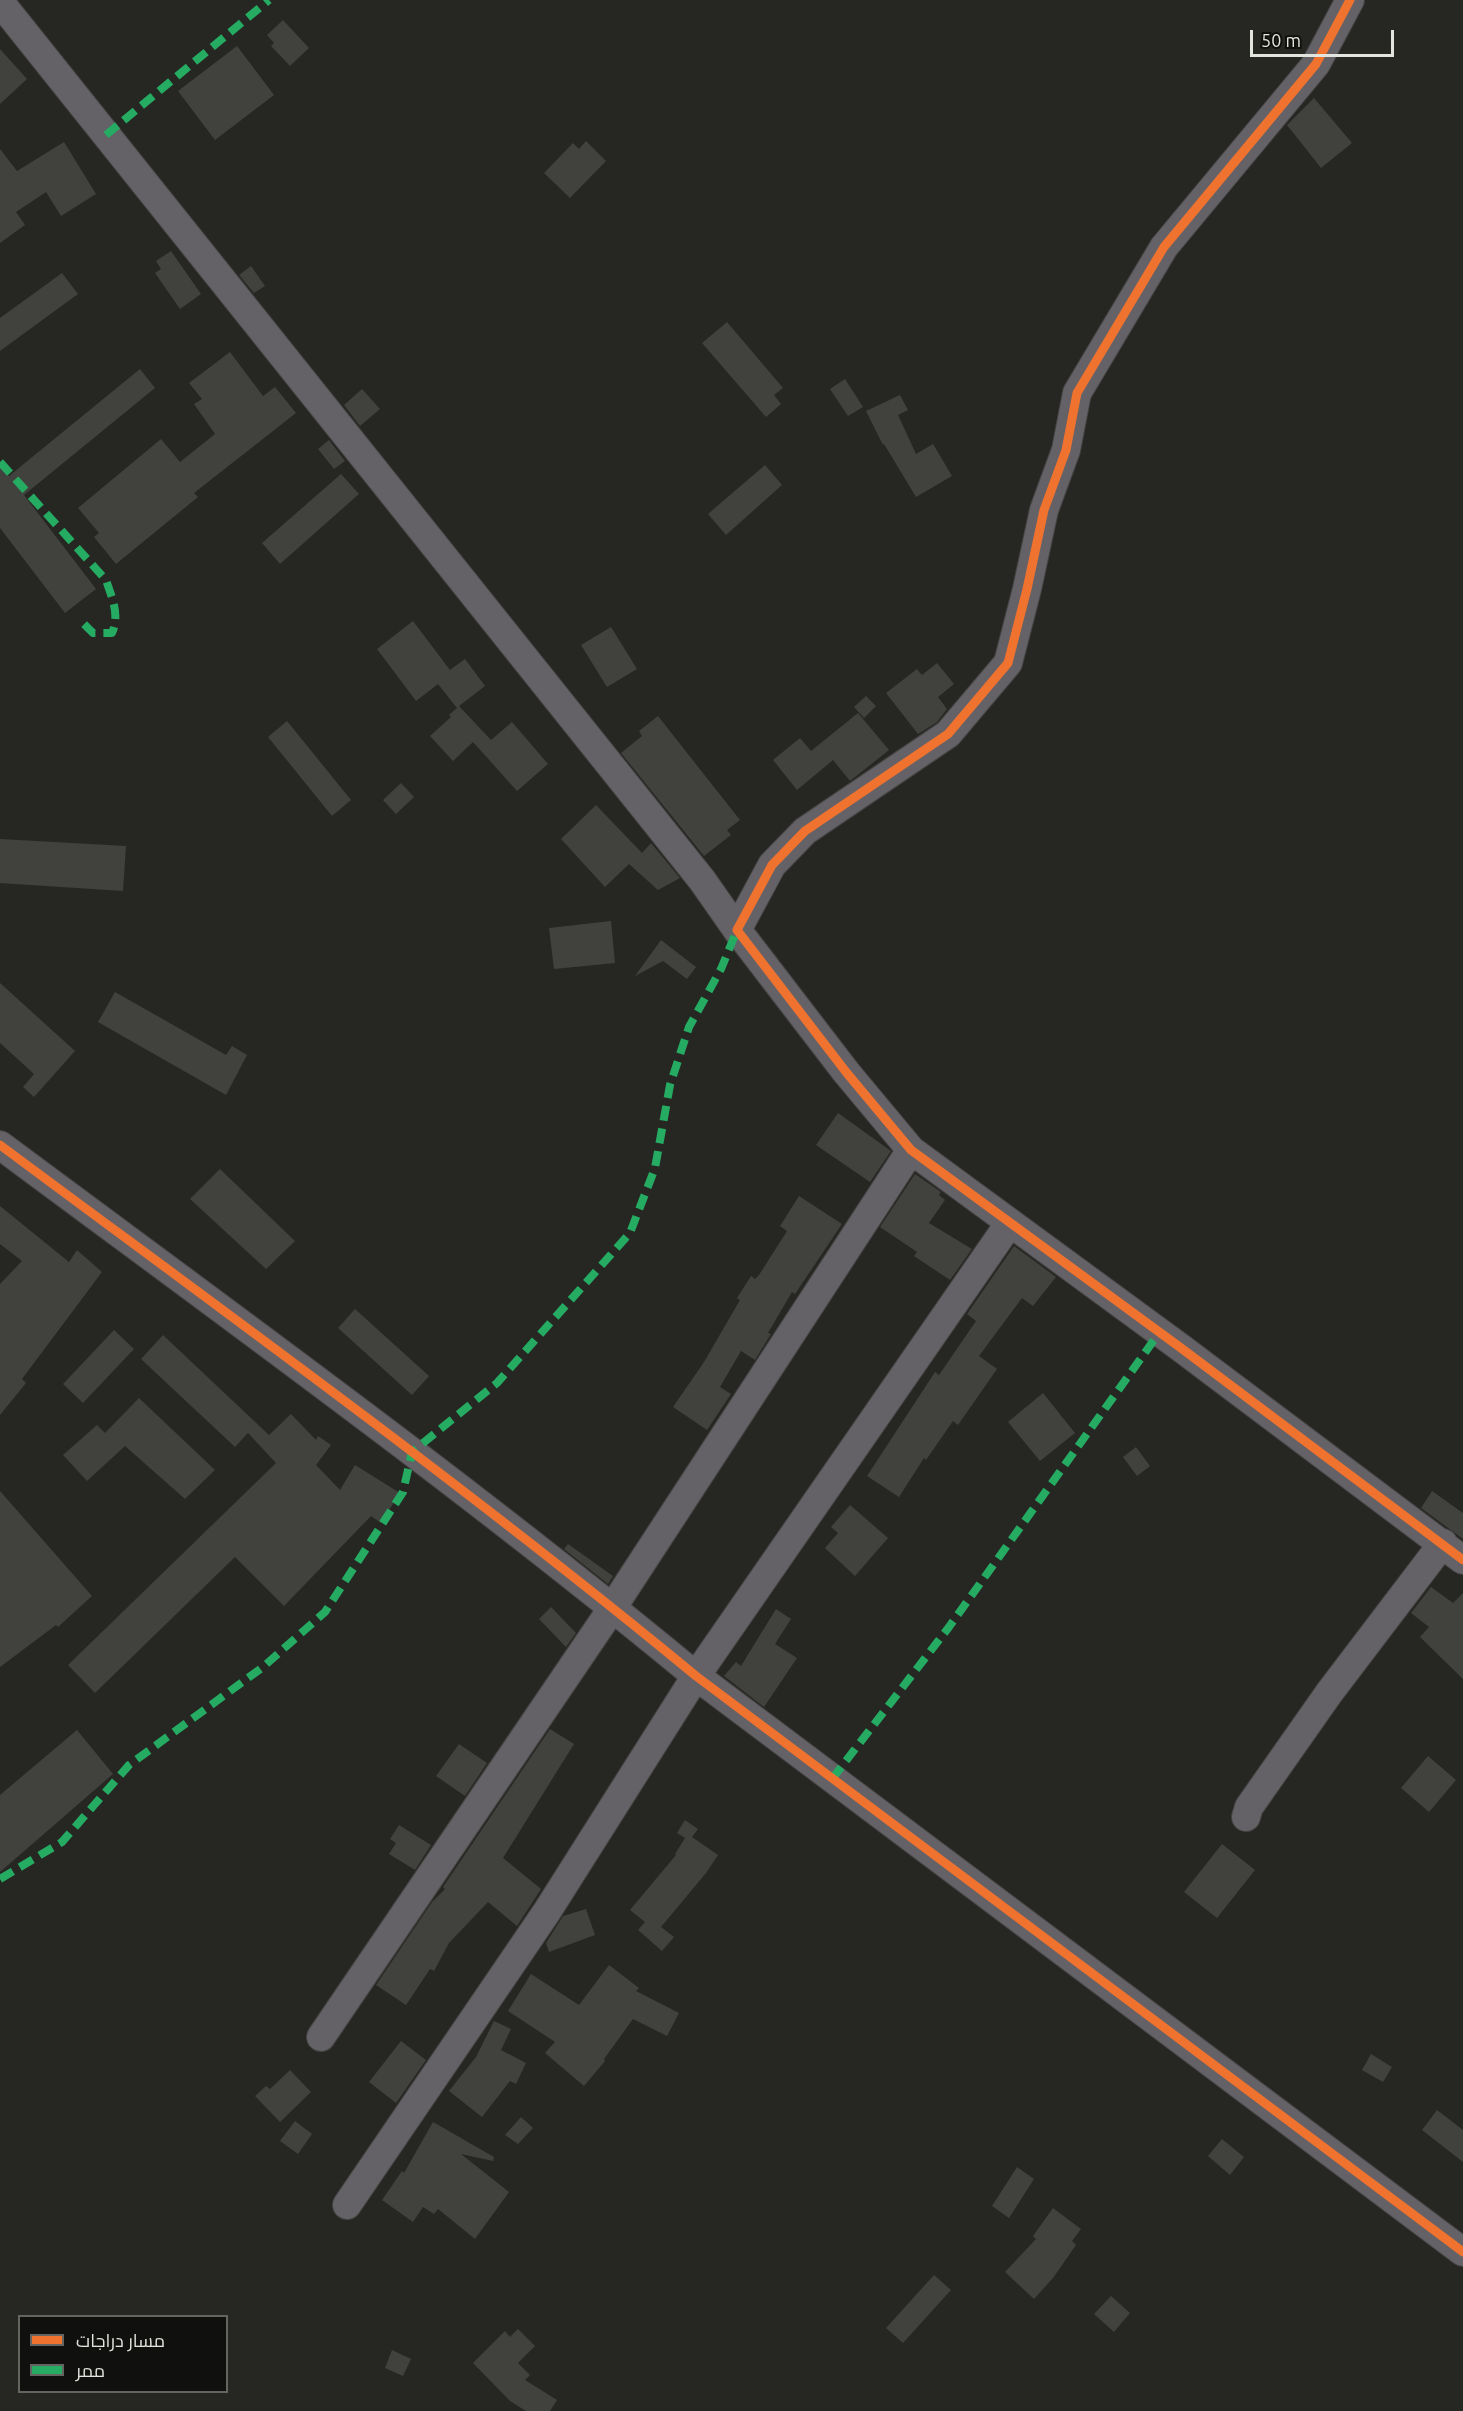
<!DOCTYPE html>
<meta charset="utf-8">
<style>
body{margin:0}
#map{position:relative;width:1463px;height:2411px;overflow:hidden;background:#262723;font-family:Ubuntu,Cairo,sans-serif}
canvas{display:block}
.legend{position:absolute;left:18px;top:2315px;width:210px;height:78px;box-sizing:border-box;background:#10110e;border:2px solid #646561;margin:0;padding:8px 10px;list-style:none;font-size:18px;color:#e2e4de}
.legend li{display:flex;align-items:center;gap:12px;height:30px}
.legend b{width:30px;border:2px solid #646561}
.scale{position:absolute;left:1250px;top:30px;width:144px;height:27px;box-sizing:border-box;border:3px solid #e2e4de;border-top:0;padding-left:8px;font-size:18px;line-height:21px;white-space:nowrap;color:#e2e4de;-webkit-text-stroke:4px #10110e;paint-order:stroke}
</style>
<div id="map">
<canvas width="1463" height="2411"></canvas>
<ul class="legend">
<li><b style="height:8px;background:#ef722f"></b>مسار دراجات</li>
<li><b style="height:8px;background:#26ab63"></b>ممر</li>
</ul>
<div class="scale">50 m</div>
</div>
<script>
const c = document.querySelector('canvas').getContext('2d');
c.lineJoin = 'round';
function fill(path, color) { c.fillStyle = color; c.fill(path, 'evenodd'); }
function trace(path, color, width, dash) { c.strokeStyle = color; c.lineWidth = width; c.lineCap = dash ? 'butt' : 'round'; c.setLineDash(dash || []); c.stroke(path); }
fill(new Path2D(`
 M283,20L309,48L290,66L271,46L274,43L267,35Z
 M237,46L274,95L215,140L178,91Z
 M0,49L27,79L0,104Z
 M1314,98L1352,143L1321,168L1287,125Z
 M586,141L606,161L570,198L544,173L573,143L579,149Z
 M64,142L96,194L61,216L46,192L16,212L25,225L0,243V149L17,171Z
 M171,251L201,294L180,309L155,273L161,269L156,261Z
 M251,266L265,286L254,293L239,275Z
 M62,273L78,294L0,351V318Z
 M727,322L783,388L774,395L781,404L766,417L702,343Z
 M230,352L263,396L275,387L296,413L194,493L198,497L116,564L94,537L99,533L78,508L161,439L180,462L215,434L194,404L202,399L189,383Z
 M140,369L155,388L24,495L96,589L65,613L0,528V464L9,476Z
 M845,379L863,407L848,416L830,389Z
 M362,389L380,409L360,426L344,405Z
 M900,395L908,410L898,415L916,454L933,444L952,476L916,497L884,444L883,445L866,411Z
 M329,440L345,461L334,469L318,449Z
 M765,465L782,485L726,535L708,514Z
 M341,474L359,494L280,564L262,543Z
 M413,621L450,670L465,659L485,686L459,706L491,740L512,722L548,764L517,791L473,742L453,761L430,736L451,717L449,715L457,708L438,684L416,701L377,649Z
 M611,627L637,669L607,687L581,645Z
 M937,663L954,684L938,697L947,709L937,722L918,734L886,693L917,669L922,675Z
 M866,696L876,706L864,718L854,707Z
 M858,713L889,750L850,781L833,760L797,790L773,760L800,738L811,751Z
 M658,716L740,820L727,830L731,835L704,856L621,753L642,736L639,731Z
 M287,721L351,800L332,816L268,737Z
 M401,783L414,797L396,814L383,800Z
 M596,805L642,853L651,843L680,878L658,890L629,864L605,887L561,839Z
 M0,839L126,846L123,891L0,883Z
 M611,921L615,963L554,969L549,928Z
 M661,940L696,967L687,979L663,961L635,976Z
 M0,983L75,1051L34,1097L23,1087L34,1074L0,1043Z
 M115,992L226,1055L232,1046L247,1055L226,1095L98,1022Z
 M838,1113L891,1151L870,1182L816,1145Z
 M220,1169L295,1241L266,1269L190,1199Z
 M915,1174L941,1192L939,1195L945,1200L929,1223L972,1249L950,1280L914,1256L917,1252L880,1227Z
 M799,1196L842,1224L795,1294L792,1292L768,1333L771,1334L755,1360L741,1351L720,1387L731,1394L707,1430L673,1407L704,1362L740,1300L737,1298L751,1276L755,1279L759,1275L787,1231L780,1226Z
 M0,1206L69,1262L77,1250L102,1272L22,1379L26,1383L0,1415V1284L22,1261L0,1244Z
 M1014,1246L1056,1277L1033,1306L1022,1298L979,1356L997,1369L958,1425L953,1421L926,1460L924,1458L899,1497L867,1476L935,1372L939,1375L976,1321L967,1314Z
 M355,1309L429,1376L412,1395L338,1328Z
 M114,1330L134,1349L83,1403L63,1384Z
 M163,1335L269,1435L291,1414L316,1440L318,1436L331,1445L316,1465L340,1490L355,1465L400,1493L381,1523L371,1516L284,1606L235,1557L95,1693L68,1665L276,1463L248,1433L235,1447L141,1359Z
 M1043,1393L1075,1433L1040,1461L1008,1422Z
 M139,1398L215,1470L185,1499L125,1446L87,1481L63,1455L97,1425L105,1433Z
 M1136,1447L1150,1466L1137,1476L1123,1457Z
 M0,1491L92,1596L58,1627L56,1625L0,1667Z
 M1432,1491L1463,1513V1539L1421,1508Z
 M850,1505L888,1538L855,1576L825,1548L838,1533L831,1527Z
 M568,1544L613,1576L608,1584L564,1549Z
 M1431,1587L1453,1603L1463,1593V1679L1420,1637L1429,1627L1411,1613Z
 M551,1607L576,1633L566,1647L539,1619Z
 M776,1609L791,1619L775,1644L797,1658L764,1707L724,1676L736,1662L741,1666Z
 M550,1729L574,1744L503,1858L541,1889L517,1926L488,1902L449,1943L434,1971L430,1969L406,2005L376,1985L432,1902L445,1889L443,1887Z
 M77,1730L113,1774L0,1872V1795Z
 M459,1744L487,1763L465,1796L436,1776Z
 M1428,1756L1456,1780L1429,1812L1401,1788Z
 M685,1820L698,1829L692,1837L718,1855L706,1873L661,1927L674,1937L662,1951L638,1930L645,1922L630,1910L676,1855L675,1854L685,1838L677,1833Z
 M399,1825L431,1845L415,1870L389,1854L396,1843L390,1839Z
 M1222,1844L1255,1870L1217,1918L1184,1892Z
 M586,1909L595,1935L549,1952L546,1943L563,1916Z
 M609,1965L639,1988L636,1991L679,2013L667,2036L633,2019L604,2059L605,2061L584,2086L545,2053L555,2042L508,2011L531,1974L579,2005Z
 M494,2021L511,2029L501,2050L526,2063L516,2084L510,2081L482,2117L449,2091L476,2057Z
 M401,2041L426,2060L396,2103L369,2082Z
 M1371,2054L1392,2067L1383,2082L1362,2070Z
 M290,2070L311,2092L280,2122L255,2096L266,2086L270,2089Z
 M1437,2110L1463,2130V2162L1422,2130Z
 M521,2117L533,2128L518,2144L505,2135Z
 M295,2121L312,2134L298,2154L280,2141Z
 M433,2122L494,2157L493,2161L461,2154L509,2192L475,2239L438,2209L434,2214L423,2207L413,2222L382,2200L402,2171L404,2173Z
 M1222,2139L1244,2157L1230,2175L1208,2156Z
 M1017,2167L1034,2179L1009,2218L992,2206Z
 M1053,2208L1081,2229L1072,2241L1076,2245L1053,2278L1034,2299L1005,2272L1036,2239L1033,2236Z
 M934,2275L951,2290L903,2343L886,2328Z
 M1111,2296L1130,2313L1114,2332L1094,2314Z
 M518,2329L535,2346L518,2363L530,2375L525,2380L557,2400L550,2411H526L510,2401L473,2363L505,2331L510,2337Z
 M392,2350L411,2359L403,2376L385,2368Z`), '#41423e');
const minor = new Path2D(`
 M1350,0L1316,64L1164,247L1077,393L1066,450L1044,510L1027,589L1008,663L948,734L805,831L772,865L737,930L846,1072L911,1150L1181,1348L1463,1560
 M0,2L702,880L737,930
 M0,1145C234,1319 471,1490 696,1676L1463,2252
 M1246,1817L1249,1807L1329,1693L1443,1543
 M321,2037L609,1613L911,1150
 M347,2205L546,1913L696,1676L1009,1224`);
trace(minor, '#444442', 30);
trace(minor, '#646167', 28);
trace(new Path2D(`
 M106,135L269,0
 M0,462L106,580C112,598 120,614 112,633H93L79,619
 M832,1779L949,1627L1159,1333
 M0,1879L62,1842L129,1765L263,1667L325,1612L403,1492L412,1452L497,1383L630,1233L655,1168L670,1085L689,1027L721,969L737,930`), '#26ab63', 8, [15, 8]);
trace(new Path2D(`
 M1350,0L1316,64L1164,247L1077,393L1066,450L1044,510L1027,589L1008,663L948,734L805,831L772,865L737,930L846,1072L911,1150L1181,1348L1463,1560
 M0,1145C234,1319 471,1490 696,1676L1463,2252`), '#ef722f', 9);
</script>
